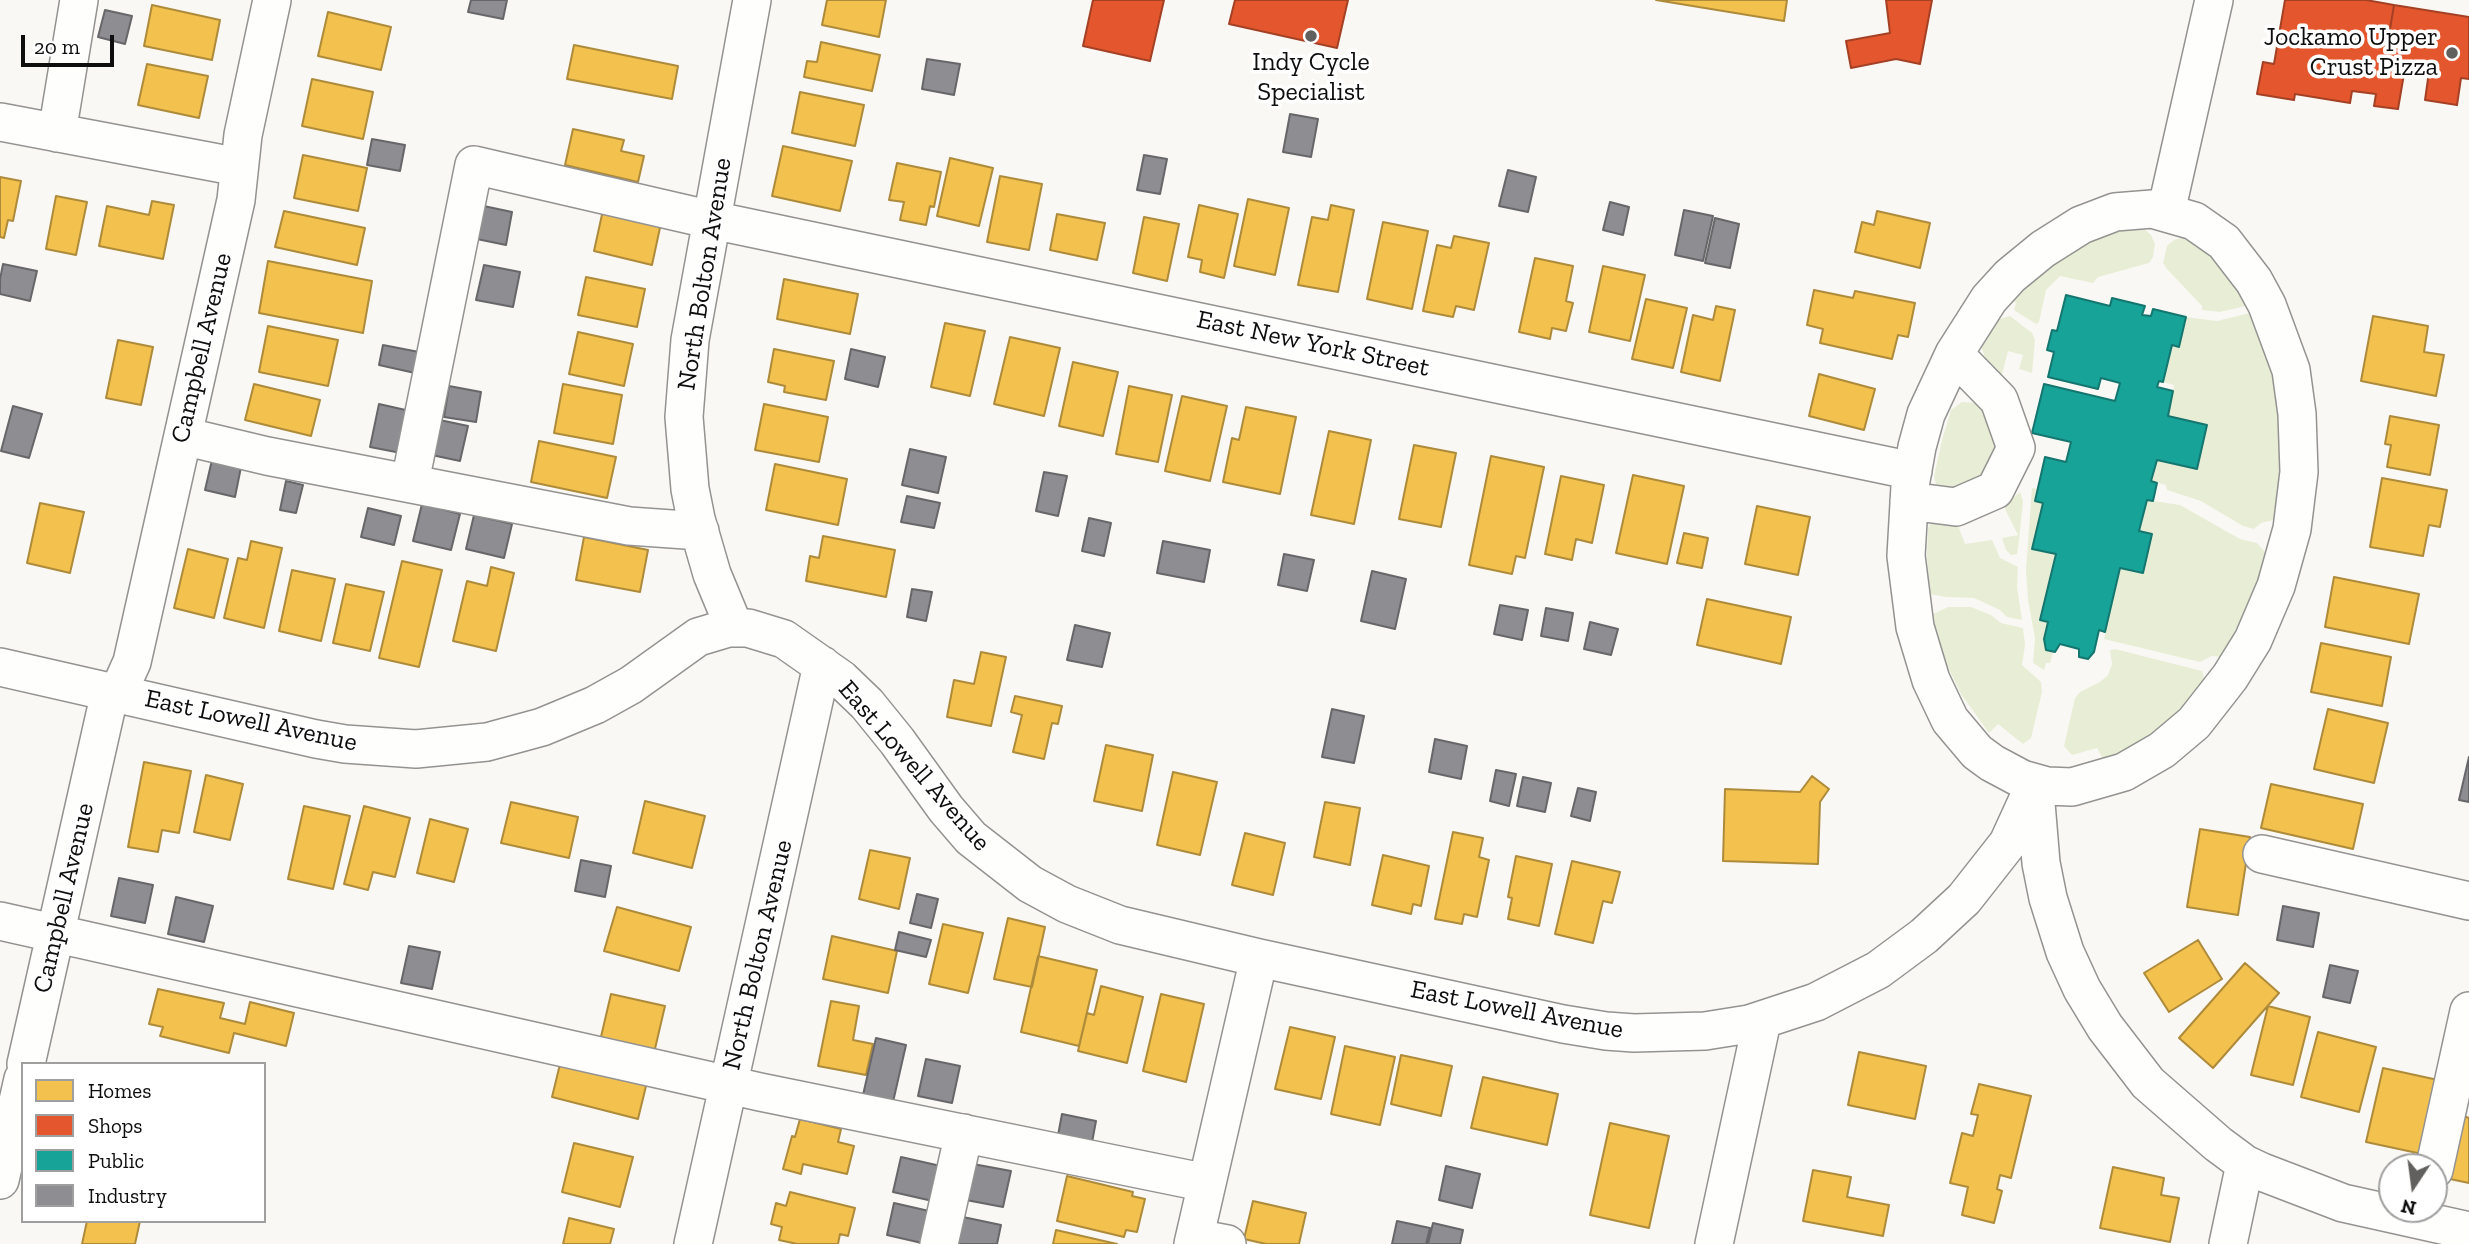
<!DOCTYPE html>
<style>
body{margin:0}
#map{position:relative;width:2469px;height:1244px;overflow:hidden;background:#faf8f4;font-family:"Zilla Slab",serif}
canvas{display:block}
.legend{position:absolute;left:21px;top:1062px;width:245px;height:161px;box-sizing:border-box;background:#fff;border:2px solid #9f9f9f;margin:0;padding:9px 12px;list-style:none;font-size:21px;color:#0e0e0e}
.legend li{display:flex;align-items:center;gap:14px;height:35px}
.legend b{width:35px;border:2px solid #9f9f9f}
.north{position:absolute;left:2378px;top:1153px;width:70px;height:70px;box-sizing:border-box;background:#fff;border:2px solid #9f9f9f;border-radius:50%;rotate:193deg;font-size:19px;font-weight:700;line-height:28px;text-align:center;color:#0e0e0e}
.north::after{content:'';display:block;margin:auto;width:24px;height:32px;background:#61605e;clip-path:polygon(50% 0,100% 100%,50% 72%,0 100%)}
.scale{position:absolute;left:21px;top:35px;width:93px;height:32px;box-sizing:border-box;border:4px solid #0e0e0e;border-top:0;padding-left:9px;font-size:21px;line-height:24px;white-space:nowrap;color:#0e0e0e;-webkit-text-stroke:5px #fff;paint-order:stroke}
</style>
<div id="map">
<canvas width="2469" height="1244"></canvas>
<ul class="legend">
<li><b style="height:19px;background:#f2c14e"></b>Homes</li>
<li><b style="height:19px;background:#e4572e"></b>Shops</li>
<li><b style="height:19px;background:#17a398"></b>Public</li>
<li><b style="height:19px;background:#8d8d92"></b>Industry</li>
</ul>
<div class="north">N</div>
<div class="scale">20 m</div>
</div>
<script>
const ctx = document.querySelector('canvas').getContext('2d');
ctx.lineJoin = 'round';
function fillPath(path, color) { ctx.fillStyle = color; ctx.fill(path, 'evenodd'); }
const poly = rows => new Path2D(rows.map(r => 'M' + r).join(''));
function stroke(path, color, width, dash) { ctx.strokeStyle = color; ctx.lineWidth = width; ctx.lineCap = dash ? 'butt' : 'round'; ctx.setLineDash(dash || []); ctx.stroke(path); }
function drawText(font, color, halo, rows, align = 'center') {
  ctx.font = font + ' "Zilla Slab",serif'; ctx.lineWidth = 7; ctx.setLineDash([]); ctx.textBaseline = 'middle'; ctx.strokeStyle = halo; ctx.fillStyle = color; for (const [text, x, y, turn = 0] of rows) {
    ctx.save(); ctx.translate(x, y); ctx.rotate((+turn || 0) * Math.PI / 180); ctx.textAlign = isNaN(turn) ? turn : align; if (halo) ctx.strokeText(text, 0, 0); ctx.fillText(text, 0, 0); ctx.restore();
  }
}
fillPath(poly([
 [2139,224,2151,235,2155,244,2153,257,2149,263,2098,277,2093,283,2060,276,2046,290,2039,322,2036,324,2014,310,2016,303,2013,300,2032,280,2060,257,2084,243,2111,231],
 [2191,235,2219,261,2250,305,2220,312,2202,310,2202,306,2167,269,2163,263,2167,246,2174,240],
 [2254,312,2278,379,2281,428,2277,519,2261,523,2254,529,2243,526,2201,501,2167,490,2166,485,2151,481,2157,460,2197,469,2207,425,2168,416,2174,385,2163,382,2172,345,2179,347,2186,317,2217,321],
 [2010,316,2032,333,2035,340,2032,373,2019,369,2023,355,2008,351,2000,382,1988,366,1981,346,1999,319],
 [1962,402,1976,403,1988,413,1996,430,1996,454,1979,484,1938,491,1934,477,1942,440,1951,410],
 [2032,488,2037,489,2035,501,2043,503,2032,548,2056,554,2040,620,2048,622,2044,639,2046,650,2053,652,2050,663,2046,663,2044,670,2033,663,2035,638,2028,600,2026,570],
 [2020,492,2023,501,2019,540,2017,554,2011,555,2006,550,2002,538,2018,535,2005,509,2007,503],
 [2147,500,2180,505,2240,539,2257,543,2267,554,2255,596,2221,657,2212,656,2200,662,2104,639,2120,568,2151,534,2139,531],
 [1932,521,1957,523,1965,544,1992,540,2000,558,2018,567,2017,587,2022,620,2007,617,2000,610,1974,598,1946,597,1930,594,1927,558,1928,528],
 [1948,607,1971,607,1991,615,2001,623,2023,628,2025,645,2022,665,2041,682,2042,692,2031,738,2023,744,1998,724,1989,733,1961,694,1946,663,1933,622,1933,614],
 [2115,649,2202,671,2205,681,2183,709,2160,730,2129,749,2104,761,2097,748,2072,755,2064,746,2075,698,2080,692,2100,682,2108,675,2112,664,2110,650]
]), '#e8eed5');
const homes = poly([
 [827,0,886,0,879,37,822,25,827,0],
 [1656,0,1787,0,1784,21,1656,0],
 [152,5,220,20,212,60,144,46,152,5],
 [328,12,391,27,381,70,318,56,328,12],
 [821,42,880,55,872,91,804,77,807,61,817,62,821,42],
 [574,45,678,66,672,99,567,79,574,45],
 [147,64,208,76,199,118,138,105,147,64],
 [312,79,373,92,363,139,302,126,312,79],
 [800,92,864,105,855,146,792,133,800,92],
 [573,129,624,140,621,151,644,156,638,182,565,165,573,129],
 [783,146,852,161,840,211,772,196,783,146],
 [303,155,367,168,358,211,294,198,303,155],
 [950,158,993,168,979,226,937,216,950,158],
 [897,163,941,172,934,207,930,206,926,225,900,220,904,202,889,200,897,163],
 [1000,176,1042,184,1029,250,987,242,1000,176],
 [0,177,21,181,13,221,8,220,4,238,0,237,0,177],
 [56,196,87,202,76,255,46,249,56,196],
 [1248,199,1289,208,1275,275,1234,266,1248,199],
 [152,201,174,205,163,259,99,246,107,206,149,215,152,201],
 [1199,205,1238,214,1224,278,1200,272,1202,260,1188,257,1199,205],
 [1331,205,1354,210,1338,292,1298,285,1312,217,1328,220,1331,205],
 [603,210,661,223,652,265,594,251,603,210],
 [284,211,365,228,357,265,275,247,284,211],
 [1877,211,1930,223,1920,268,1855,252,1862,222,1874,225,1877,211],
 [1057,214,1105,223,1097,260,1050,250,1057,214],
 [1144,217,1179,224,1167,281,1133,273,1144,217],
 [1383,222,1428,231,1412,309,1367,299,1383,222],
 [1454,236,1489,243,1474,310,1456,306,1453,317,1423,311,1437,245,1451,248,1454,236],
 [1535,258,1573,266,1566,301,1573,303,1566,331,1552,328,1550,339,1519,332,1535,258],
 [268,261,372,281,363,333,259,313,268,261],
 [1603,266,1645,275,1630,341,1589,332,1603,266],
 [586,277,645,289,637,327,578,315,586,277],
 [784,279,858,294,850,334,777,319,784,279],
 [1814,290,1853,298,1855,291,1915,303,1908,337,1898,335,1892,359,1820,343,1823,329,1807,325,1814,290],
 [1646,299,1687,308,1673,368,1632,359,1646,299],
 [1716,306,1735,310,1720,381,1681,372,1693,315,1713,320,1716,306],
 [2373,316,2428,326,2424,352,2444,355,2436,396,2361,381,2373,316],
 [945,323,985,331,970,396,931,387,945,323],
 [268,326,338,340,328,386,259,372,268,326],
 [578,332,633,344,624,386,569,374,578,332],
 [1010,337,1060,348,1044,416,994,404,1010,337],
 [118,340,153,347,141,405,106,398,118,340],
 [774,349,834,361,826,400,784,392,785,386,768,382,774,349],
 [1073,362,1118,372,1103,436,1059,426,1073,362],
 [1819,374,1875,389,1864,430,1809,416,1819,374],
 [254,384,320,400,311,436,245,420,254,384],
 [563,384,622,395,613,444,554,433,563,384],
 [1129,386,1172,395,1158,462,1116,454,1129,386],
 [1182,396,1227,406,1210,481,1165,471,1182,396],
 [764,404,828,417,819,462,755,450,764,404],
 [1246,407,1296,417,1280,494,1223,482,1232,438,1239,440,1246,407],
 [2390,416,2439,425,2430,475,2387,467,2391,445,2385,444,2390,416],
 [1329,431,1371,440,1354,524,1311,515,1329,431],
 [539,441,616,457,607,498,531,482,539,441],
 [1414,445,1456,453,1441,527,1399,519,1414,445],
 [1491,456,1544,467,1525,558,1516,556,1512,574,1469,565,1491,456],
 [775,464,847,479,838,525,766,510,775,464],
 [1633,475,1684,486,1667,564,1616,553,1633,475],
 [1561,476,1604,485,1592,543,1576,539,1572,560,1545,554,1561,476],
 [2382,478,2447,490,2440,527,2429,525,2423,556,2370,547,2382,478],
 [40,503,84,512,70,573,27,563,40,503],
 [1757,506,1810,517,1798,575,1745,564,1757,506],
 [1684,533,1708,538,1702,568,1677,563,1684,533],
 [823,536,895,550,886,597,806,581,810,556,819,558,823,536],
 [584,537,648,550,640,592,576,580,584,537],
 [251,541,282,548,264,628,224,618,238,558,247,560,251,541],
 [188,549,228,559,214,618,174,608,188,549],
 [402,561,442,570,419,667,379,658,402,561],
 [491,567,514,573,496,651,453,641,467,581,487,586,491,567],
 [292,570,335,579,321,641,279,631,292,570],
 [2334,577,2419,594,2409,644,2325,627,2334,577],
 [346,584,384,592,370,651,333,643,346,584],
 [1707,599,1791,617,1781,664,1697,645,1707,599],
 [2321,643,2391,657,2382,706,2311,692,2321,643],
 [981,652,1006,657,991,726,947,717,954,680,974,684,981,652],
 [1015,696,1062,706,1058,724,1052,723,1044,759,1013,752,1022,715,1011,712,1015,696],
 [2328,709,2388,723,2374,783,2314,769,2328,709],
 [1106,745,1153,755,1142,811,1094,801,1106,745],
 [144,762,191,771,179,833,162,830,158,852,128,847,144,762],
 [1173,772,1217,782,1200,855,1157,845,1173,772],
 [206,775,243,784,230,840,194,832,206,775],
 [1812,776,1829,789,1820,802,1818,864,1723,861,1725,789,1800,792,1812,776],
 [2271,784,2363,804,2353,849,2261,828,2271,784],
 [645,801,705,816,692,868,633,853,645,801],
 [511,802,578,817,569,858,501,843,511,802],
 [1325,802,1360,808,1350,865,1314,857,1325,802],
 [304,806,350,816,333,889,288,879,304,806],
 [364,806,410,818,395,877,373,872,368,890,344,884,364,806],
 [430,819,468,829,454,882,417,873,430,819],
 [2200,829,2250,837,2238,915,2187,907,2200,829],
 [1453,832,1483,838,1479,857,1489,860,1477,917,1464,914,1462,924,1435,919,1453,832],
 [1245,833,1285,843,1273,895,1232,885,1245,833],
 [870,850,910,858,899,909,859,899,870,850],
 [1383,855,1429,866,1421,906,1413,904,1411,914,1372,905,1383,855],
 [1516,856,1552,864,1539,926,1508,919,1512,898,1508,897,1516,856],
 [1572,861,1620,872,1612,903,1603,901,1593,943,1555,934,1572,861],
 [617,907,691,927,679,971,604,951,617,907],
 [1008,918,1045,927,1032,987,994,979,1008,918],
 [943,924,983,933,968,993,929,984,943,924],
 [832,936,897,951,888,993,823,979,832,936],
 [2198,940,2222,979,2169,1012,2144,973,2198,940],
 [1038,956,1097,970,1079,1046,1021,1032,1038,956],
 [2245,963,2279,993,2213,1068,2179,1038,2245,963],
 [1101,986,1143,997,1127,1063,1078,1051,1087,1013,1094,1015,1101,986],
 [158,989,224,1003,220,1018,245,1024,250,1002,294,1013,286,1046,234,1033,229,1053,160,1036,163,1027,149,1024,158,989],
 [611,994,665,1006,654,1053,600,1041,611,994],
 [1161,994,1204,1004,1186,1082,1143,1071,1161,994],
 [831,1001,859,1006,853,1040,873,1044,866,1075,818,1066,831,1001],
 [2268,1006,2310,1017,2293,1085,2251,1075,2268,1006],
 [1290,1027,1335,1037,1321,1099,1275,1089,1290,1027],
 [2318,1032,2376,1047,2359,1112,2301,1097,2318,1032],
 [1345,1046,1395,1057,1380,1125,1331,1114,1345,1046],
 [1859,1052,1926,1066,1915,1119,1848,1105,1859,1052],
 [1401,1055,1452,1066,1441,1116,1391,1104,1401,1055],
 [561,1060,647,1082,638,1119,552,1097,561,1060],
 [2383,1068,2438,1080,2422,1154,2366,1142,2383,1068],
 [1483,1077,1558,1094,1547,1145,1471,1128,1483,1077],
 [1979,1084,2031,1096,2011,1178,2000,1175,1997,1189,2002,1191,1994,1223,1962,1215,1968,1187,1950,1183,1962,1133,1973,1136,1978,1115,1971,1114,1979,1084],
 [2464,1116,2469,1118,2469,1183,2450,1179,2464,1116],
 [800,1119,841,1129,838,1142,854,1146,847,1174,803,1164,801,1174,783,1169,792,1136,795,1137,800,1119],
 [1610,1123,1669,1136,1649,1228,1590,1215,1610,1123],
 [574,1143,633,1157,620,1207,562,1192,574,1143],
 [2113,1167,2164,1178,2161,1195,2179,1198,2170,1242,2100,1228,2113,1167],
 [1813,1170,1851,1177,1847,1197,1889,1205,1883,1236,1803,1221,1813,1170],
 [1067,1176,1133,1192,1132,1196,1145,1199,1137,1232,1126,1230,1124,1237,1057,1221,1067,1176],
 [790,1192,855,1208,848,1236,840,1234,838,1244,797,1244,779,1240,782,1227,771,1224,776,1203,786,1206,790,1192],
 [1253,1201,1306,1213,1299,1244,1266,1244,1244,1239,1253,1201],
 [569,1218,614,1229,610,1244,563,1244,569,1218],
 [87,1221,140,1221,135,1244,82,1244,87,1221],
 [1056,1230,1117,1244,1053,1244,1056,1230]
]);
fillPath(homes, '#f2c14e');
stroke(homes, '#ae8b3b', 2);
const shops = poly([
 [1093,0,1164,0,1150,61,1083,46,1093,0],
 [1235,0,1348,0,1337,48,1229,24,1235,0],
 [1886,0,1932,0,1920,64,1896,59,1851,68,1846,41,1890,33,1886,0],
 [2285,0,2366,0,2394,5,2384,65,2405,68,2398,109,2374,106,2376,94,2352,91,2350,103,2295,94,2294,100,2257,94,2263,62,2274,64,2285,0],
 [2394,5,2469,17,2469,79,2461,78,2457,105,2425,100,2429,72,2384,65,2394,5]
]);
fillPath(shops, '#e4572e');
stroke(shops, '#a44124', 2);
const public = poly([
 [2066,295,2110,306,2112,298,2145,306,2142,315,2151,316,2153,309,2186,317,2179,347,2172,345,2163,382,2159,381,2157,387,2173,391,2168,416,2207,425,2197,469,2157,460,2151,481,2157,483,2153,501,2147,500,2139,531,2152,534,2143,573,2120,568,2105,632,2099,630,2094,652,2088,659,2079,657,2079,649,2060,644,2055,652,2046,650,2044,639,2048,622,2040,620,2056,554,2032,549,2043,503,2035,501,2045,457,2066,462,2071,442,2032,433,2044,384,2115,401,2120,383,2101,378,2098,389,2048,377,2054,352,2047,350,2052,330,2057,331,2066,295]
]);
fillPath(public, '#17a398');
stroke(public, '#14766f', 2);
const industry = poly([
 [471,0,507,0,503,19,468,12,471,0],
 [105,10,132,16,125,44,98,37,105,10],
 [927,59,960,64,954,95,922,89,927,59],
 [1290,114,1318,119,1311,157,1283,152,1290,114],
 [372,139,405,145,400,171,367,165,372,139],
 [1144,155,1167,159,1160,194,1137,190,1144,155],
 [1508,170,1536,177,1528,212,1499,206,1508,170],
 [1610,202,1629,207,1623,235,1603,230,1610,202],
 [479,205,512,212,506,245,472,238,479,205],
 [1684,210,1713,216,1703,261,1675,255,1684,210],
 [1715,218,1739,224,1730,268,1705,263,1715,218],
 [3,264,37,271,30,301,0,294,0,279,3,264],
 [484,265,520,272,513,307,476,300,484,265],
 [383,345,419,352,415,373,379,365,383,345],
 [851,349,885,357,878,387,845,379,851,349],
 [449,386,481,392,476,422,444,417,449,386],
 [379,404,410,411,401,453,370,447,379,404],
 [13,406,42,414,29,458,1,451,13,406],
 [435,419,468,426,460,461,427,454,435,419],
 [910,449,946,457,938,493,902,485,910,449],
 [212,460,241,467,235,497,205,490,212,460],
 [1044,472,1067,476,1058,516,1036,511,1044,472],
 [286,481,303,485,296,513,280,510,286,481],
 [907,496,940,503,934,528,901,522,907,496],
 [422,504,460,514,451,550,413,541,422,504],
 [368,508,401,516,394,545,361,537,368,508],
 [474,515,512,524,504,558,466,549,474,515],
 [1089,518,1111,523,1104,556,1082,551,1089,518],
 [1163,541,1210,550,1204,582,1157,573,1163,541],
 [1284,554,1314,560,1307,591,1278,585,1284,554],
 [1372,571,1406,579,1395,629,1361,621,1372,571],
 [912,589,932,592,926,621,907,617,912,589],
 [1500,605,1528,610,1522,640,1494,634,1500,605],
 [1546,608,1573,613,1568,641,1541,636,1546,608],
 [1590,622,1618,629,1611,655,1584,649,1590,622],
 [1075,625,1110,633,1102,667,1067,660,1075,625],
 [1332,709,1364,716,1354,763,1322,757,1332,709],
 [1435,739,1467,746,1461,779,1429,772,1435,739],
 [2469,757,2469,802,2459,800,2469,757],
 [1496,770,1516,774,1509,806,1490,801,1496,770],
 [1523,777,1551,783,1545,812,1517,806,1523,777],
 [1578,788,1596,792,1590,821,1571,816,1578,788],
 [581,860,611,866,605,897,575,891,581,860],
 [119,878,153,885,145,923,111,916,119,878],
 [917,894,938,899,931,928,910,923,917,894],
 [176,897,213,906,204,942,168,934,176,897],
 [2283,906,2319,913,2313,947,2277,940,2283,906],
 [899,932,931,940,926,957,895,950,899,932],
 [409,946,440,952,432,989,401,983,409,946],
 [2330,965,2358,971,2350,1003,2323,997,2330,965],
 [876,1038,906,1045,893,1102,863,1095,876,1038],
 [926,1059,960,1066,952,1103,918,1096,926,1059],
 [1062,1114,1096,1121,1090,1153,1056,1146,1062,1114],
 [901,1157,945,1167,937,1202,893,1192,901,1157],
 [973,1164,1011,1171,1003,1207,966,1200,973,1164],
 [1446,1166,1480,1174,1472,1208,1439,1200,1446,1166],
 [894,1203,929,1211,922,1243,887,1235,894,1203],
 [963,1217,1001,1225,997,1244,958,1244,963,1217],
 [1397,1221,1430,1228,1426,1244,1392,1244,1397,1221],
 [1433,1223,1463,1230,1460,1244,1428,1244,1433,1223]
]);
fillPath(industry, '#8d8d92');
stroke(industry, '#67676a', 2);
const minor = poly([
 [0,122,239,167],
 [57,133,79,0],
 [2152,209,2194,221,2224,242,2254,281,2267,305,2291,370,2297,414,2299,472,2292,529,2276,586,2253,640,2230,677,2194,723,2162,750,2124,772,2072,787,2047,786,2022,779,1992,763,1977,752,1950,720,1931,680,1915,627,1906,556,1910,486,1917,447,1926,414,1954,354,1989,299,2010,276,2043,249,2081,225,2115,212,2152,209],
 [2166,212,2214,0],
 [183,436,267,456,629,526,700,531],
 [410,482,474,165,712,220,1913,471],
 [1909,501,1956,507,1995,490,2016,448,1999,400,1954,354],
 [734,627,712,574,696,519,690,489,684,417,690,340,752,0],
 [0,667,316,739,345,744,416,749,487,742,542,727,595,705,631,685,698,637,728,628,748,628,784,639,841,679,867,704,897,741,946,809,971,838,1030,884,1067,904,1120,925,1259,958,1563,1024,1606,1031,1634,1033,1705,1031,1749,1024,1816,1002,1878,970,1924,936,1964,899,2008,843,2035,784],
 [118,693,132,662,236,200,243,135,272,0],
 [2035,791,2041,863,2048,898,2065,952,2082,989,2105,1027,2148,1083,2218,1144,2245,1164,2262,1172,2343,1203,2469,1231],
 [2262,854,2469,901],
 [0,921,760,1092,1207,1183],
 [26,1064,110,692],
 [2434,1170,2469,1011],
 [0,1180,23,1079],
 [1195,1238,1227,1244],
 [693,1244,822,665],
 [939,1244,964,1133],
 [1193,1244,1259,958],
 [1714,1244,1762,1021],
 [2228,1244,2245,1164]
]);
stroke(minor, '#949392', 40);
stroke(minor, '#fefefd', 37);
for (const [x, y, r, color] of [
 [1311,36,7,"#61605e"],
 [2452,53,7,"#61605e"]
]) { const dot = new Path2D(); dot.arc(x, y, r, 0, 2 * Math.PI); ctx.fillStyle = color; ctx.fill(dot); stroke(dot, '#fff', 2.5); }
drawText('26px', '#0e0e0e', '#fff', [
 ["Jockamo Upper",2438,38],
 ["Crust Pizza",2438,68],
 ["Indy Cycle",1311,63,"center"],
 ["Specialist",1311,93,"center"]
], 'right');
drawText('26px', '#0e0e0e', '#fff', [
 ["North Bolton Avenue",705,274,-81],
 ["East New York Street",1313,344,12],
 ["Campbell Avenue",202,348,-77],
 ["East Lowell Avenue",251,721,12],
 ["East Lowell Avenue",914,766,49],
 ["Campbell Avenue",64,898,-77],
 ["North Bolton Avenue",758,955,-77],
 ["East Lowell Avenue",1517,1010,11]
]);
</script>
